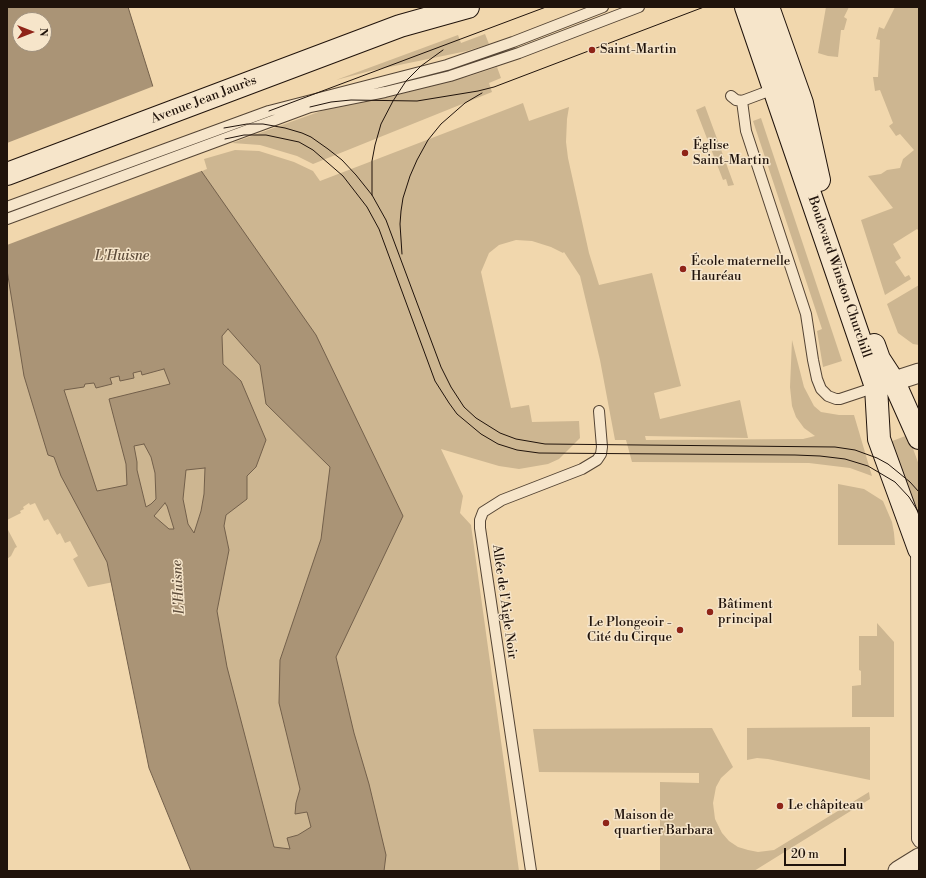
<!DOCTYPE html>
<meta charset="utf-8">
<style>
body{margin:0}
#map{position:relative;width:926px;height:878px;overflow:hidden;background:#f1d7ad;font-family:"Libre Bodoni",serif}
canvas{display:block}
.frame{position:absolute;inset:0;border:8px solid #20130b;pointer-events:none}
.north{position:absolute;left:12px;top:12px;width:40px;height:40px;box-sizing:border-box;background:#f6e5ca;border:1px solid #a0917e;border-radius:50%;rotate:90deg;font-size:11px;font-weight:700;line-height:16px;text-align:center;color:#20130b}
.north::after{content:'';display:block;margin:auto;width:14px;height:18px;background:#8f2418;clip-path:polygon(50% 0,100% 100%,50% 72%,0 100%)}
.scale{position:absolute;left:784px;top:848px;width:62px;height:18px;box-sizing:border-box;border:2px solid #20130b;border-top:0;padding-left:5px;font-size:12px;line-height:14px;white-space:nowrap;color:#20130b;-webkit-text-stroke:3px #f6e5ca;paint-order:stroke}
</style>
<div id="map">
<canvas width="926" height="878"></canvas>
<div class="frame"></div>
<div class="north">N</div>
<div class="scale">20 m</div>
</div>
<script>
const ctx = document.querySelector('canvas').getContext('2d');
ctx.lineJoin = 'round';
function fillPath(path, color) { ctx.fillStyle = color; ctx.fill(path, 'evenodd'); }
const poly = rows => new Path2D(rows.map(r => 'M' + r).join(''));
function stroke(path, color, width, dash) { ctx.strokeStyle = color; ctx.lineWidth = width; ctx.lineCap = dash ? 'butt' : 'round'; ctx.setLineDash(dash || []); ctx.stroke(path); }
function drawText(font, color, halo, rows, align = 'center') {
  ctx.font = font + ' "Libre Bodoni",serif'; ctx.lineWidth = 3; ctx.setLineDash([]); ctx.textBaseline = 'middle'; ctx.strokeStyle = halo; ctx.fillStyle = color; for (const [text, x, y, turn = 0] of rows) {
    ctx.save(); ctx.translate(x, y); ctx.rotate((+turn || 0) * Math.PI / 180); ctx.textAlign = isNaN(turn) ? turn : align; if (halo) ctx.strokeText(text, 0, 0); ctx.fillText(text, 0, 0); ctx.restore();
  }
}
fillPath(poly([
 [826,7,849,7,844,17,847,19,844,30,841,30,838,57,828,56,818,53],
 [895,7,919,7,919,231,917,229,893,244,901,258,895,262,905,277,909,275,911,279,885,295,861,220,893,208,868,176,881,174,887,170,900,168,903,159,914,150,900,134,896,136,889,126,893,123,880,90,875,91,873,77,878,77,880,40,876,39,879,27,884,29],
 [485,34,489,44,467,51,370,71,336,80,458,35,461,43],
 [497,67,501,78,489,83,492,92,313,164,297,156,260,145,232,143,335,106,436,84,470,76],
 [523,103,529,121,569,107,567,119,566,142,568,158,589,253,599,285,652,273,681,386,654,393,660,419,740,400,748,438,645,436,646,440,803,439,815,436,804,428,796,417,792,406,790,387,792,340,804,387,814,406,821,412,839,415,854,415,872,476,850,468,809,463,632,462,626,440,615,440,600,360,580,276,564,252,563,253,551,247,532,241,516,240,499,245,489,253,481,272,511,408,529,405,532,422,579,421,580,438,559,459,548,464,519,469,499,466,441,449,463,496,460,513,471,525,519,871,257,871,176,570,88,587,73,559,78,556,70,541,65,543,60,533,57,535,48,519,44,521,35,503,30,505,29,503,23,507,24,509,20,511,21,513,7,520,7,245,207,169,204,159,235,150,259,151,294,162,313,171,320,181],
 [705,106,734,185,728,186,726,179,723,180,696,110],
 [761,118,842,361,823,367,817,331,822,329,753,121],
 [919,285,919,345,913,344,898,333,887,304],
 [908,435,919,465,919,532,887,443],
 [838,484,864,489,883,501,892,522,894,533,895,545,838,545],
 [7,528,17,547,15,548,11,556,7,559],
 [877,623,894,642,894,717,852,717,852,686,861,685,861,671,859,670,859,636,877,636],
 [870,727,870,780,768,759,757,758,747,760,747,728],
 [712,728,733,767,721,778,716,787,713,803,715,819,722,833,729,841,738,847,748,850,758,852,774,850,869,792,870,799,754,871,660,871,660,782,699,783,699,773,539,772,533,729]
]), '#cdb691');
const water = poly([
 [7,7,128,7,174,154,195,162,316,335,403,516,336,657,354,733,369,784,386,855,384,871,191,871,149,768,107,562,61,476,54,457,48,455,24,376,7,270,7,7],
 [20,20,44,20,44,44,20,44,20,20],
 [228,329,260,365,266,404,330,467,321,539,280,660,279,703,300,789,296,803,295,814,307,812,311,827,298,835,287,838,290,849,274,847,227,667,217,611,229,550,224,526,226,515,247,499,247,476,256,467,266,440,241,381,223,364,222,336,228,329],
 [164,369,170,384,109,399,126,464,127,485,97,491,64,390,84,387,85,384,94,383,96,388,112,384,110,378,119,376,120,381,134,378,133,373,141,371,142,375,164,369],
 [144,444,151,457,155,473,156,499,151,504,146,507,137,470,137,462,134,446,144,444],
 [205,468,204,494,201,511,194,533,188,524,183,499,186,470,205,468],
 [165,503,167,506,174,529,169,529,154,516,165,503]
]);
fillPath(water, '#aa9476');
stroke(water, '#73604b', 1);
fillPath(poly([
 [154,86,175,152,196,161,204,170,7,245,7,143]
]), '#f1d7ad');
const lane = poly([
 [774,89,742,101,746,131,806,314,813,360,817,379,821,389,828,396,836,399,840,399,876,387],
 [731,96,736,100,742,101],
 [7,207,269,111,447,65,513,42,603,7],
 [7,219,310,107,385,92,450,76,519,53,639,7],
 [916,546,917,839,919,842],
 [531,871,480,528,480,520,483,512,502,500,582,469,597,460,601,454,602,447,599,411]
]);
const street = poly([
 [879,386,919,373],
 [898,871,919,858]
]);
const secondary = poly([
 [746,7,876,387,879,439,919,549],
 [768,7,802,103,819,180],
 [7,174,400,26,468,7],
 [874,345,879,359,894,382,919,438]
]);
stroke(lane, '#544434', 12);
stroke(street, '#544434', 21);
stroke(secondary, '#20130b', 24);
stroke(lane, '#f6e5ca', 10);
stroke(street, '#f6e5ca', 19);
stroke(secondary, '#f6e5ca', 22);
stroke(poly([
 [310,107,331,102,351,100,417,101,478,91,494,87,704,7],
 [269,111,546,7],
 [224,128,247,124,263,124,285,128,302,133,311,137,328,149,342,160,356,175,372,195,386,220,441,367,451,387,464,407,476,418,500,433,516,439,545,444,835,447,855,450,877,458,888,464,910,482,919,492],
 [225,139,244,135,266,135,299,142,313,150,343,176,367,207,379,229,435,381,449,403,457,414,481,434,498,444,517,450,539,453,795,455,820,456,845,459,868,466,895,482,909,497,919,513],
 [372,195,372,161,375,145,381,124,393,101,406,81,421,66,443,50],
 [402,254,400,224,401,211,403,198,410,176,417,160,428,140,441,124,465,103,482,93]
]), '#20130b', 1);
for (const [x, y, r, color] of [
 [592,50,4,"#8f2418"],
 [685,153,4,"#8f2418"],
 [683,269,4,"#8f2418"],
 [710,612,4,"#8f2418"],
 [680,630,4,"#8f2418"],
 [780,806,4,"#8f2418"],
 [606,823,4,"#8f2418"]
]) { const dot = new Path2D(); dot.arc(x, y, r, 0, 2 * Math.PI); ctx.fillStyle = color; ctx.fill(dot); stroke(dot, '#f6e5ca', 1.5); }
drawText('13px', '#20130b', '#f6e5ca', [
 ["Saint-Martin",600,50],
 ["Église",693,146],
 ["Saint-Martin",693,161],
 ["École maternelle",691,262],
 ["Hauréau",691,277],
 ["Bâtiment",718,605],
 ["principal",718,620],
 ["Le Plongeoir -",672,623,"right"],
 ["Cité du Cirque",672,638,"right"],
 ["Le châpiteau",788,806],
 ["Maison de",614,816],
 ["quartier Barbara",614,831]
], 'left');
drawText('13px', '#20130b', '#f6e5ca', [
 ["Avenue Jean Jaurès",204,100,-21],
 ["Boulevard Winston Churchill",839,277,71],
 ["Allée de l'Aigle Noir",504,602,82]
]);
drawText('italic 14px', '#5e4d3b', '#f6e5ca', [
 ["L'Huisne",122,257],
 ["L'Huisne",179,587,-93]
]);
</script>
